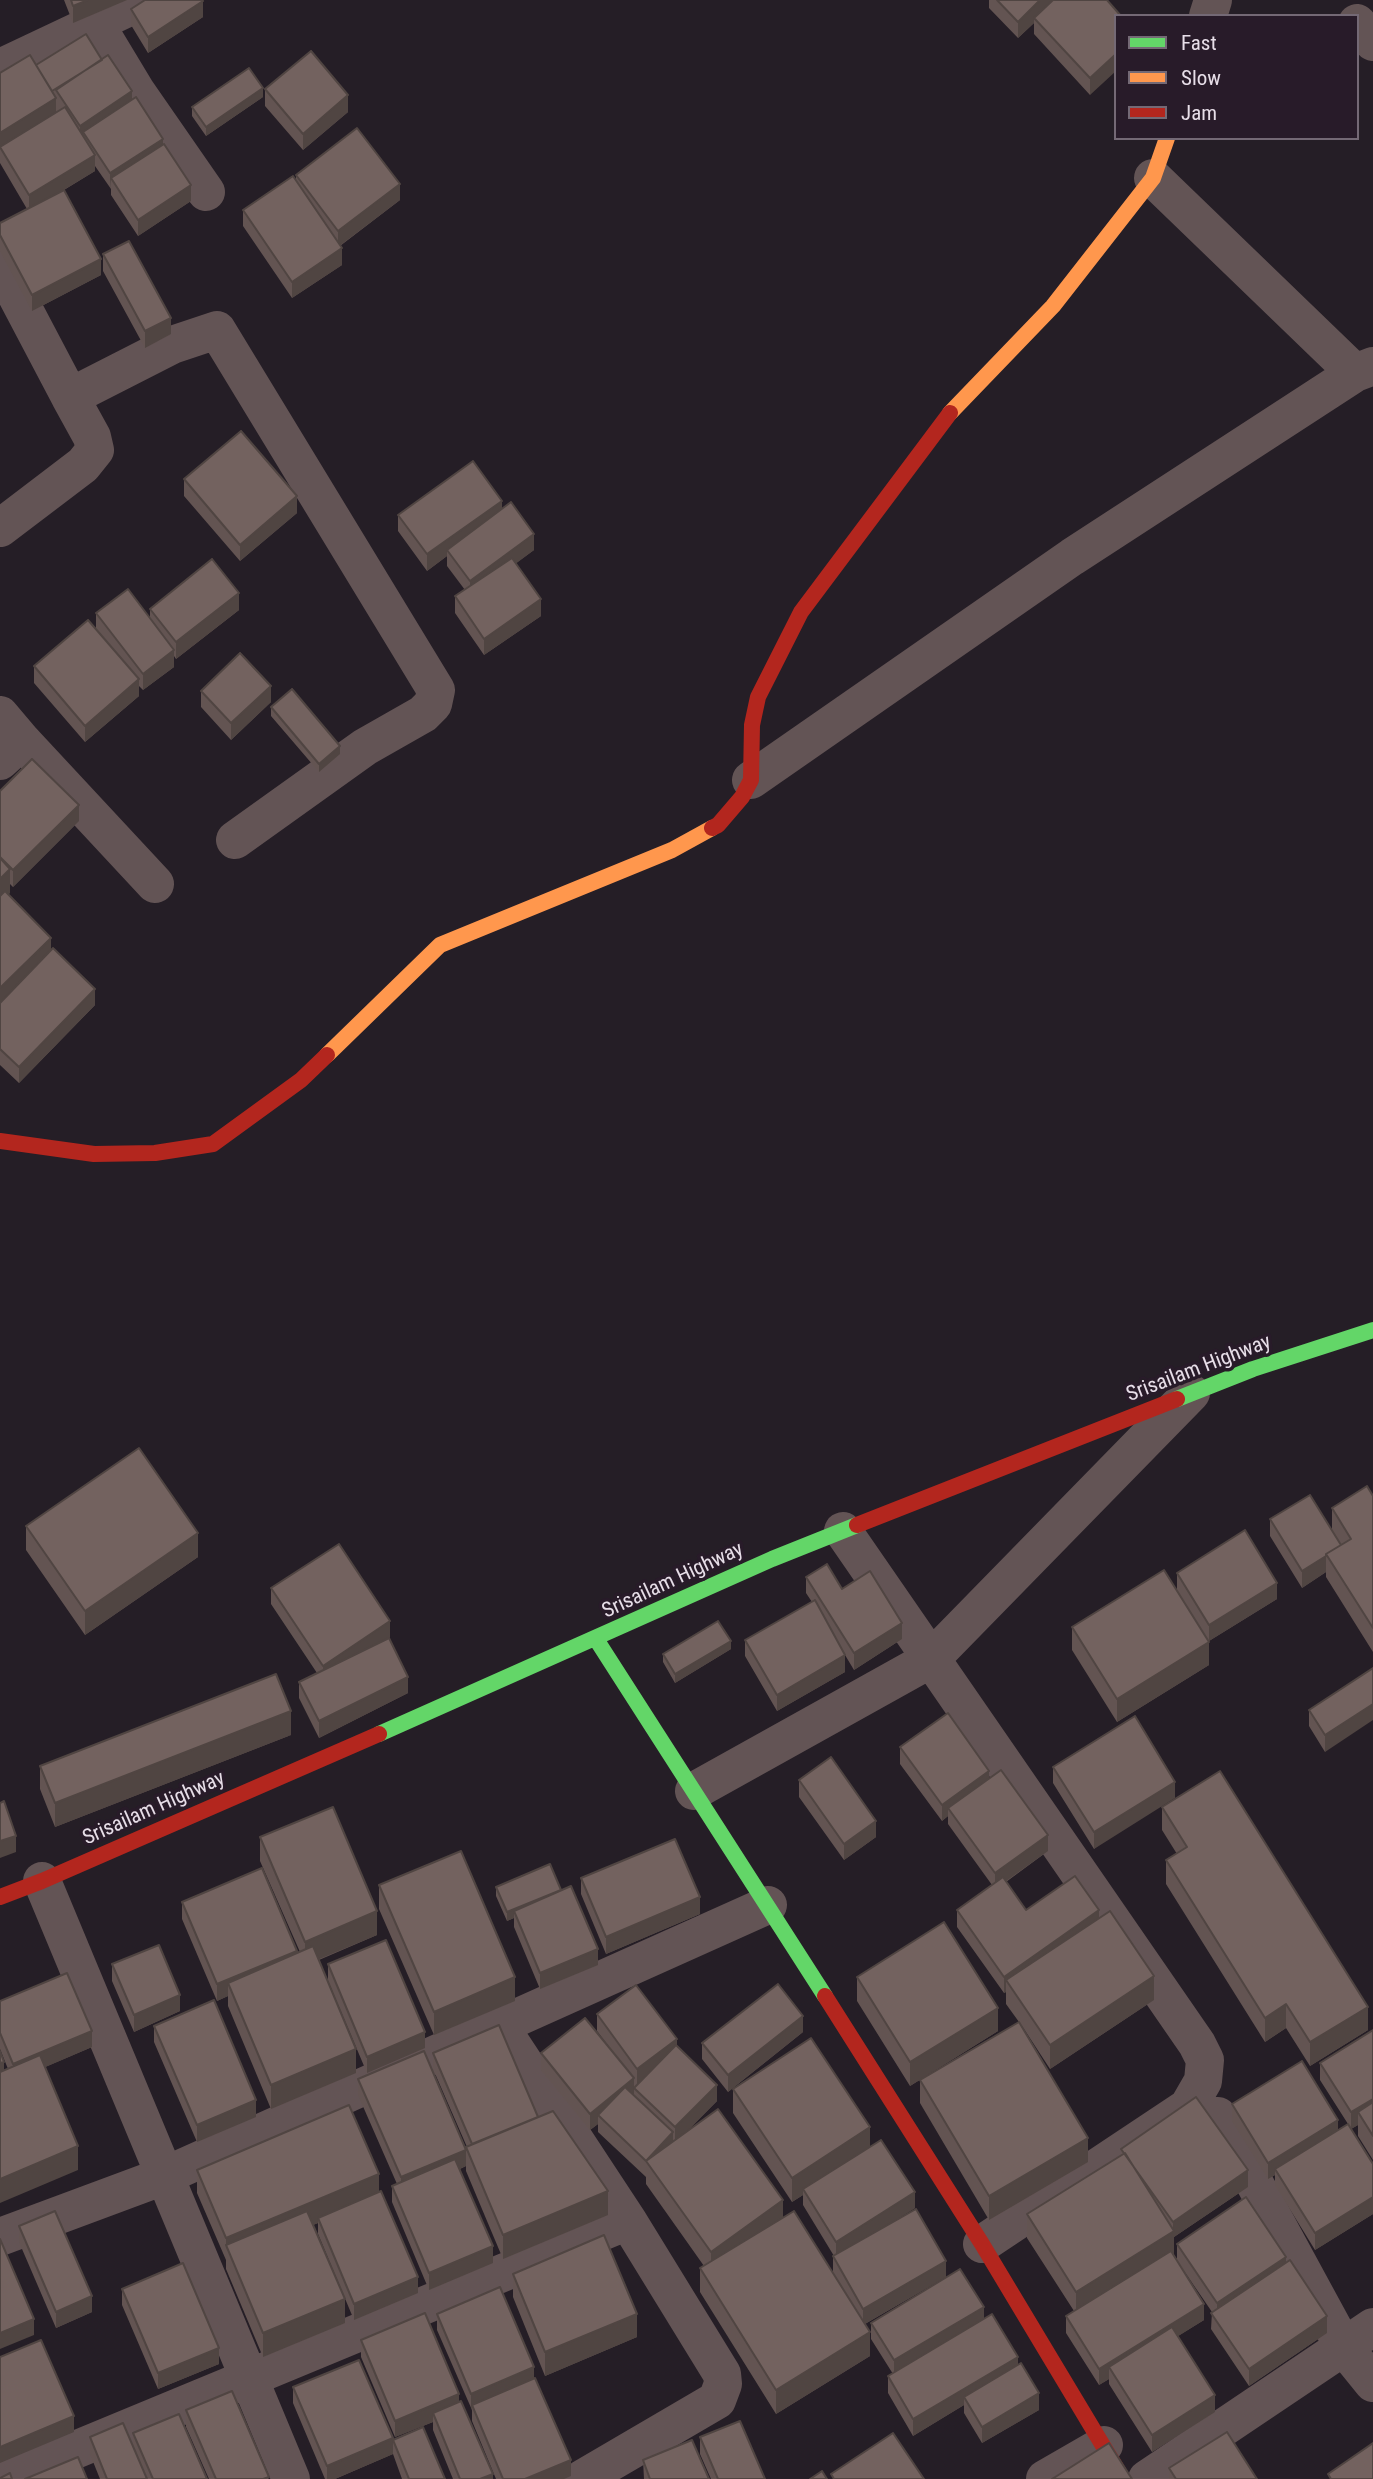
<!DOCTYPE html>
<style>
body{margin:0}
#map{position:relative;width:1373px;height:2479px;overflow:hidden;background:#251e26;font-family:"Roboto Condensed",sans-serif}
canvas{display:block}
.legend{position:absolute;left:1114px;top:14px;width:245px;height:126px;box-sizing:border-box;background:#281b29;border:2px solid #746975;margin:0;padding:9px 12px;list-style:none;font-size:21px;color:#e7dee8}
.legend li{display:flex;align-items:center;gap:14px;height:35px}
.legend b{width:35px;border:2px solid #746975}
</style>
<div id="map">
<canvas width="1373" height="2479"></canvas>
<ul class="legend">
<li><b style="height:9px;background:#63d668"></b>Fast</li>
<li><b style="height:9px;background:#ff974d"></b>Slow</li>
<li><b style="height:9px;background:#b3261e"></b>Jam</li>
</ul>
</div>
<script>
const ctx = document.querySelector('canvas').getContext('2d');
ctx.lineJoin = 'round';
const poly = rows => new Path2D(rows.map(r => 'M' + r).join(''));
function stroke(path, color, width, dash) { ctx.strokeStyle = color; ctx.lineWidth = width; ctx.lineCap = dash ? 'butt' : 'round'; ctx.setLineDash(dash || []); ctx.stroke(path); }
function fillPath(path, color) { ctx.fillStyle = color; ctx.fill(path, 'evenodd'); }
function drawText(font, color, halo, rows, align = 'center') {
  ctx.font = font + ' "Roboto Condensed",sans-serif'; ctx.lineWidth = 7; ctx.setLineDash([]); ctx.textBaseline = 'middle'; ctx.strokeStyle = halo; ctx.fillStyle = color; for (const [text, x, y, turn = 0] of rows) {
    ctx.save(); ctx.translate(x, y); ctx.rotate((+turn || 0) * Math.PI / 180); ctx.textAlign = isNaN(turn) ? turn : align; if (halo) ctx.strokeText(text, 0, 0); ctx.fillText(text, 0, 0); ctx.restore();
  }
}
stroke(poly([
 [1208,16,1213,0],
 [95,23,136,91,206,192],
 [1357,23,1373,42],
 [0,68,144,0],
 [1153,178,1355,373,1373,366],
 [0,264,70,397,172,345,217,330,436,690,433,704,423,714,365,747,235,840],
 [0,528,83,465,95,450,92,437,70,397],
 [0,715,22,741,0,761],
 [22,741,155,884],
 [751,780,1072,557,1355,373],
 [843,1531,1197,2044,1205,2060,1203,2081,1188,2107,982,2244],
 [694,1791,931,1659,1191,1393],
 [42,1881,291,2479],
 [499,2025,628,2221,722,2374,723,2384,717,2400,582,2479],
 [1218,2116,1343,2346,1373,2383],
 [0,2237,164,2176,768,1905],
 [5,2479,628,2221],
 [1045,2479,1104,2445],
 [1147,2479,1373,2327]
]), '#635455', 38);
stroke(poly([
 [1177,1399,1253,1369,1373,1330],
 [596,1639,825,1996],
 [379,1734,772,1559,857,1525]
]), '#63d668', 16);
stroke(poly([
 [950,413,1053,306,1153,178,1167,138],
 [327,1055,440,945,672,850,712,828]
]), '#ff974d', 16);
stroke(poly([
 [712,828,718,825,742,797,751,780,752,725,758,697,801,612,950,413],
 [0,1141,94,1154,155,1153,213,1144,301,1080,327,1055],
 [857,1525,1177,1399],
 [0,1897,42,1881,379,1734],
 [825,1996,982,2244,1123,2479]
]), '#b3261e', 16);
fillPath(poly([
 [64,0,127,0,73,23],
 [989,0,1107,0,1090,95,1034,34,1034,23,1018,38,989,8],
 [131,9,203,17,148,53,131,25],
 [102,60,132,100,163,144,191,201,138,236,111,195,111,189,95,166,95,171,64,190,101,275,32,311,0,251,0,223,27,209,0,163,0,73,36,65],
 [265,89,348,112,303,150,265,106],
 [263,97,206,136,192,116,192,107],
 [296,175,400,200,340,246,342,265,292,298,243,226,243,210,296,181],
 [103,254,171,334,145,348,103,271],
 [184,479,297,513,240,561,184,496],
 [502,509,534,550,516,563,541,616,484,655,455,613,455,596,465,590,447,566,447,556,427,571,398,531,398,515],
 [150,609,239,610,176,659,174,656,174,667,143,690,139,686,139,696,85,742,34,683,34,666,96,630,96,613,150,618],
 [201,691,271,702,231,740,201,707],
 [271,707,340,754,319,772,271,716],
 [0,791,79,821,13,887,10,884,10,893,8,894,51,951,95,1005,19,1083,0,1065],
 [1373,1496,1373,1652,1326,1577,1326,1572,1302,1588,1270,1536,1270,1519,1332,1530,1332,1508],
 [26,1526,198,1557,85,1635,26,1550],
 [1177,1573,1277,1599,1209,1641,1209,1665,1117,1722,1072,1650,1072,1627,1177,1590],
 [806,1577,842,1589,902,1639,854,1670,845,1655,845,1672,777,1711,745,1656,745,1640,812,1602,806,1593],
 [271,1588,390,1637,388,1639,408,1693,319,1738,299,1698,299,1682,317,1673,271,1604],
 [731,1649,675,1683,663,1662,663,1654],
 [1373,1668,1325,1752,1309,1726,1309,1710],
 [291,1735,55,1827,40,1789,40,1766],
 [900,1747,989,1779,1048,1851,1006,1882,1026,1910,1099,1918,1154,2000,1050,2069,1022,2026,1088,2162,989,2220,920,2103,920,2080,1019,2022,1006,2004,1006,1992,1004,1993,957,1927,957,1910,992,1885,948,1824,948,1816,942,1821,900,1764],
 [1053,1767,1175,1782,1094,1849,1053,1783],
 [799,1780,876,1837,844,1860,799,1797],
 [1162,1807,1368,2030,1310,2066,1286,2028,1265,2042,1166,1884,1166,1860,1177,1854,1162,1830],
 [260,1837,377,1935,319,1960,356,2073,271,2109,228,2006,228,1996,217,2001,182,1919,182,1902,297,1953,300,1952,260,1861],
 [581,1878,700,1914,606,1954,581,1894],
 [379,1885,515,2001,434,2035,379,1909],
 [496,1887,561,1890,598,1965,540,1989,514,1927,514,1918,507,1921,496,1896],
 [112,1964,180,2011,134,2032,112,1981],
 [328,1964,425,2048,367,2073,328,1981],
 [857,1977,998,2031,910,2086,857,2001],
 [0,2001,92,2047,45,2067,78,2170,4,2070,8,2069,0,2049],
 [597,2014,677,2046,717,2101,686,2132,783,2217,833,2273,833,2256,834,2256,803,2205,803,2195,792,2202,733,2113,733,2089,870,2147,915,2208,894,2221,946,2277,865,2324,870,2356,776,2414,700,2292,700,2268,704,2266,646,2184,646,2177,598,2132,598,2124,590,2130,541,2070,541,2053,612,2051,597,2031],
 [154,2026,256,2117,197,2142,154,2042],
 [1373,2030,1373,2160,1358,2136,1358,2125,1351,2129,1373,2164,1373,2214,1315,2250,1275,2185,1275,2175,1268,2179,1232,2121,1232,2104,1338,2130,1348,2124,1320,2080,1320,2063],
 [803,2032,728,2092,702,2059,702,2043],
 [433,2053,538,2117,608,2215,503,2259,466,2171,466,2166,460,2169,493,2263,429,2290,392,2202,392,2186,397,2184,358,2095,358,2079,466,2150,467,2147,433,2069],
 [1121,2149,1248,2187,1174,2237,1174,2255,1177,2259,1177,2244,1286,2263,1327,2333,1249,2386,1211,2329,1212,2312,1184,2271,1204,2320,1178,2336,1215,2412,1152,2452,1109,2384,1109,2379,1099,2385,1066,2333,1066,2316,1074,2311,1027,2238,1027,2214,1121,2155],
 [197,2170,379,2192,418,2293,354,2320,318,2234,318,2223,313,2225,345,2323,263,2357,226,2269,226,2260,197,2193],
 [19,2226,92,2312,56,2328,19,2242],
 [513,2274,637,2337,545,2376,513,2297],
 [122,2289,219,2364,158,2389,122,2305],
 [437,2314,534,2378,571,2476,564,2479,496,2479,472,2421,472,2410,437,2330],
 [984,2319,1018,2365,1039,2410,982,2443,964,2413,964,2405,913,2436,888,2393,888,2376,893,2374,871,2339,871,2323],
 [361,2340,459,2402,493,2479,453,2479,433,2430,433,2422,395,2437,361,2357],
 [293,2387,393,2440,445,2479,402,2479,393,2454,335,2479,325,2479,293,2403],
 [186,2410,269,2479,209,2479,186,2427],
 [133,2433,207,2479,100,2479,90,2454,90,2437,133,2448],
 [700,2437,765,2479,711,2479,700,2454],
 [643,2460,709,2479,644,2479],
 [1169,2468,1257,2479,1169,2479]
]), '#635452');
fillPath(poly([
 [88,0,127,0,73,23,73,6],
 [1040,0,1057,0,1034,18,1034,23,1018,38,1018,22],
 [203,1,203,17,148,53,148,37],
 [1116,54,1116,71,1090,95,1090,78],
 [263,88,263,97,206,136,206,127],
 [132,91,132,108,83,132,83,140,80,142,80,126],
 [348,95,348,112,303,150,303,134],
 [56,98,56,114,0,149,0,133],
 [163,139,163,155,111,178,110,189,110,173],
 [95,155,95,171,29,211,29,195],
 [400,184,400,200,338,247,338,231],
 [191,185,191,201,138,236,138,220],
 [342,248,342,265,292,298,292,282],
 [101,259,101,275,32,311,32,295],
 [171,318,171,334,145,348,145,331],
 [297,496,297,513,240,561,240,545],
 [502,501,502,518,447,550,447,556,427,571,427,554],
 [534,534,534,550,470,598,470,581],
 [239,593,239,610,176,659,176,642],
 [541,599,541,616,484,655,484,639],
 [174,650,174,667,143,690,143,674],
 [139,679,139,696,85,742,85,726],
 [271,686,271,702,231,740,231,723],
 [340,746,340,754,319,772,319,764],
 [79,805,79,821,13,887,13,870],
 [10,869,10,893,0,902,0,879],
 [51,938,51,954,0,1005,0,988],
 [95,989,95,1005,19,1083,19,1067],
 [198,1533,198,1557,85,1635,85,1611],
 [1326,1556,1326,1572,1302,1588,1302,1571],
 [1277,1583,1277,1599,1209,1641,1209,1625],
 [390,1621,390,1637,323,1682,323,1666],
 [902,1623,902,1639,854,1670,854,1653],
 [731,1641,731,1649,675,1683,675,1674],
 [1209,1642,1209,1665,1117,1722,1117,1699],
 [845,1655,845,1672,777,1711,777,1695],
 [408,1677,408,1693,319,1738,319,1721],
 [1373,1704,1373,1720,1325,1752,1325,1735],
 [291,1711,291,1735,55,1827,55,1803],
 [989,1771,989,1788,948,1808,948,1816,942,1821,942,1805],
 [1175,1782,1175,1798,1094,1849,1094,1832],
 [876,1821,876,1837,844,1860,844,1844],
 [1048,1835,1048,1851,995,1889,995,1873],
 [16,1836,16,1852,0,1858,0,1841],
 [561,1890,514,1911,514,1918,507,1921,507,1912],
 [700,1897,700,1914,606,1954,606,1937],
 [1099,1910,1099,1926,1006,1980,1006,1992,1004,1993,1004,1977],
 [377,1911,377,1935,305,1965,305,1942],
 [598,1949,598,1965,540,1989,540,1973],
 [297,1951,297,1967,228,1983,228,1996,217,2001,217,1984],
 [1154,1976,1154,2000,1050,2069,1050,2045],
 [515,1977,515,2001,434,2035,434,2012],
 [180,1995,180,2011,134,2032,134,2015],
 [1286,2004,1286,2028,1265,2042,1265,2018],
 [1368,2007,1368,2030,1310,2066,1310,2042],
 [998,2008,998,2031,910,2086,910,2062],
 [803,2016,803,2032,728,2092,728,2075],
 [92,2031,92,2047,13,2081,13,2064],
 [425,2032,425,2048,367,2073,367,2057],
 [677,2039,677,2056,637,2085,637,2069],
 [356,2049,356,2073,271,2109,271,2085],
 [4,2062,4,2078,0,2080,0,2063],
 [634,2078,634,2095,598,2115,598,2124,590,2130,590,2114],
 [717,2085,717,2101,675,2144,675,2127],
 [1373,2099,1373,2115,1358,2112,1358,2125,1351,2129,1351,2112],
 [256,2100,256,2117,197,2142,197,2125],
 [1338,2120,1338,2136,1275,2169,1275,2175,1268,2179,1268,2163],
 [870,2127,870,2151,803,2189,803,2195,792,2202,792,2178],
 [673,2132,673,2149,646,2161,646,2177,646,2161],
 [1088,2138,1088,2162,989,2220,989,2196],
 [78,2146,78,2170,0,2203,0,2179],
 [466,2150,466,2166,401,2194,401,2177],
 [1248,2170,1248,2187,1174,2237,1174,2255,1076,2316,1076,2292,1173,2232,1173,2222],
 [379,2174,379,2198,318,2218,318,2223,232,2259,226,2247,226,2238],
 [608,2191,608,2215,503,2259,503,2235],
 [915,2192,915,2208,836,2258,836,2242],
 [1373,2197,1373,2214,1315,2250,1315,2233],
 [783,2200,783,2224,711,2276,711,2252],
 [493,2246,493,2263,429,2290,429,2273],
 [1286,2257,1286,2273,1217,2320,1217,2303],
 [946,2261,946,2277,863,2325,863,2309],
 [418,2277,418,2293,354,2320,354,2304],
 [92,2296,92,2312,56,2328,56,2312],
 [345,2299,345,2323,263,2357,263,2333],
 [1204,2304,1204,2320,1114,2376,1109,2367,1109,2379,1099,2385,1099,2369],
 [984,2307,984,2323,894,2376,894,2360],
 [637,2314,637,2337,545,2376,545,2352],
 [1327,2316,1327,2333,1249,2386,1249,2369],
 [34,2319,34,2335,0,2349,0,2333],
 [870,2332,870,2356,776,2414,776,2390],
 [219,2348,219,2364,158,2389,158,2373],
 [1018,2357,1018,2373,964,2397,964,2405,913,2436,913,2419],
 [534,2367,534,2384,472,2405,471,2411,471,2394],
 [1039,2393,1039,2410,982,2443,982,2427],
 [459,2394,459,2411,433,2413,433,2422,395,2437,395,2421],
 [1215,2395,1215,2412,1152,2452,1152,2435],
 [74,2416,74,2432,0,2463,0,2447],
 [393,2438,393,2454,335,2479,327,2479,327,2466],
 [571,2460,571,2476,564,2479,525,2479],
 [493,2474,493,2479,480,2479]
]), '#504542');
const building = poly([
 [71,0,88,0,73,6,71,0],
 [145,0,202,0,203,1,148,37,131,9,145,0],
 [997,0,1040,0,1018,22,997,0],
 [1053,0,1107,0,1121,16,1116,16,1116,54,1090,78,1034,18,1053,0],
 [86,34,102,60,52,91,36,65,86,34],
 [311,51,348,95,303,134,265,89,311,51],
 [30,55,56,98,0,133,0,73,30,55],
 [108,55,132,91,80,126,56,90,108,55],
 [249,68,263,88,206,127,192,107,249,68],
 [136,97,163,139,110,173,83,132,136,97],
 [65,107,95,155,29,195,0,147,65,107],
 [357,128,400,184,338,231,296,175,357,128],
 [164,144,191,185,138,220,111,178,164,144],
 [293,176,342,248,292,282,243,210,293,176],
 [64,190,101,259,32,295,0,235,0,223,64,190],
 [129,241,171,318,145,331,103,254,129,241],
 [241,431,297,496,240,545,184,479,241,431],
 [473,461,502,501,427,554,398,515,473,461],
 [511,502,534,534,470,581,447,550,511,502],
 [512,558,541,599,484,639,455,596,512,558],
 [212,559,239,593,176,642,150,609,212,559],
 [128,589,174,650,143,674,96,613,128,589],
 [88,620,139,679,85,726,34,666,88,620],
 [240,653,271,686,231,723,201,691,240,653],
 [292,689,340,746,319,764,271,707,292,689],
 [32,759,79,805,13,870,0,857,0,791,32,759],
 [0,858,10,869,0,879,0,858],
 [5,891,51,938,0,988,0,896,5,891],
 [53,948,95,989,19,1067,0,1049,0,1003,53,948],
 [139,1448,198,1533,85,1611,26,1526,139,1448],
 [1367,1486,1373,1496,1373,1628,1326,1554,1351,1539,1332,1508,1367,1486],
 [1310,1495,1341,1545,1326,1554,1326,1556,1302,1571,1270,1519,1310,1495],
 [1245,1530,1277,1583,1209,1625,1177,1573,1245,1530],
 [339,1544,390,1621,323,1666,271,1588,339,1544],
 [827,1564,842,1589,870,1571,902,1623,854,1653,806,1577,827,1564],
 [1164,1570,1209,1642,1117,1699,1072,1627,1164,1570],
 [815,1600,845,1655,777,1695,745,1640,815,1600],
 [718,1621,731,1641,675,1674,663,1654,718,1621],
 [389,1638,408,1677,319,1721,299,1682,389,1638],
 [1373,1668,1373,1704,1325,1735,1309,1710,1373,1668],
 [276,1674,291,1711,55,1803,40,1766,276,1674],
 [948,1713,989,1771,942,1805,900,1747,948,1713],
 [1135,1716,1175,1782,1094,1832,1053,1767,1135,1716],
 [831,1757,876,1821,844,1844,799,1780,831,1757],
 [1001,1770,1048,1835,995,1873,948,1808,1001,1770],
 [1220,1771,1368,2007,1310,2042,1286,2004,1265,2018,1166,1860,1187,1847,1162,1807,1220,1771],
 [4,1801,16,1836,0,1841,0,1803,4,1801],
 [333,1807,377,1911,305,1942,260,1837,333,1807],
 [675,1839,700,1897,606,1937,581,1878,675,1839],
 [461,1851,515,1977,434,2012,379,1885,461,1851],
 [550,1864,561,1890,507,1912,496,1887,550,1864],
 [262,1868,297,1951,217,1984,182,1902,262,1868],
 [1075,1876,1099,1910,1004,1977,957,1910,1003,1877,1026,1910,1075,1876],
 [571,1886,598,1949,540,1973,514,1911,571,1886],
 [1110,1911,1154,1976,1050,2045,1006,1980,1110,1911],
 [944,1922,998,2008,910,2062,857,1977,944,1922],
 [386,1940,425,2032,367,2057,328,1964,386,1940],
 [159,1945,180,1995,134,2015,112,1964,159,1945],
 [313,1946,356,2049,271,2085,228,1983,313,1946],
 [67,1973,92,2031,13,2064,0,2033,0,2001,67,1973],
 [778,1984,803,2016,728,2075,702,2043,778,1984],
 [636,1985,677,2039,637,2069,597,2014,636,1985],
 [214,2000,256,2100,197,2125,154,2026,214,2000],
 [585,2018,634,2078,590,2114,541,2053,585,2018],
 [1019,2022,1088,2138,989,2196,920,2080,1019,2022],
 [499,2025,538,2117,472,2144,433,2053,499,2025],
 [1373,2030,1373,2099,1351,2112,1320,2063,1373,2030],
 [811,2038,870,2127,792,2178,733,2089,811,2038],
 [676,2045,717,2085,675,2127,634,2088,676,2045],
 [0,2051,4,2062,0,2063,0,2051],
 [424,2051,466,2150,401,2177,358,2079,424,2051],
 [40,2055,78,2146,0,2179,0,2072,40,2055],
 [1302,2061,1338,2120,1268,2163,1232,2104,1302,2061],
 [625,2087,673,2132,646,2161,598,2115,625,2087],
 [1196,2097,1248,2170,1173,2222,1121,2149,1196,2097],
 [1373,2102,1373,2136,1358,2112,1373,2102],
 [349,2105,379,2174,226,2238,197,2170,349,2105],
 [718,2109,783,2200,711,2252,646,2161,718,2109],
 [553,2111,608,2191,503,2235,466,2147,553,2111],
 [1348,2124,1373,2164,1373,2197,1315,2233,1275,2169,1348,2124],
 [881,2140,915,2192,836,2242,803,2189,881,2140],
 [1125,2153,1174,2231,1076,2292,1027,2214,1125,2153],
 [455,2159,493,2246,429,2273,392,2186,455,2159],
 [381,2191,418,2277,354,2304,318,2218,381,2191],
 [1246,2197,1286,2257,1217,2303,1177,2244,1246,2197],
 [916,2209,946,2261,863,2309,833,2256,916,2209],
 [55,2211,92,2296,56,2312,19,2226,55,2211],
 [307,2211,345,2299,263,2333,226,2245,307,2211],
 [794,2211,870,2332,776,2390,700,2268,794,2211],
 [604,2235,637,2314,545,2352,513,2274,604,2235],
 [0,2239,34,2319,0,2333,0,2239],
 [1171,2251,1204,2304,1099,2369,1066,2316,1171,2251],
 [1290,2260,1327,2316,1249,2369,1211,2313,1290,2260],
 [183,2263,219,2348,158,2373,122,2289,183,2263],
 [960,2269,984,2307,894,2360,871,2323,960,2269],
 [500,2287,534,2367,471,2394,437,2314,500,2287],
 [425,2313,459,2394,395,2421,361,2340,425,2313],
 [992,2314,1018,2357,913,2419,888,2376,992,2314],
 [1172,2327,1215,2395,1152,2435,1109,2367,1172,2327],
 [41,2340,74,2416,0,2447,0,2357,41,2340],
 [359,2360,393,2438,327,2466,293,2387,359,2360],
 [1021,2363,1039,2393,982,2427,964,2397,1021,2363],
 [535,2378,571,2460,525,2479,503,2479,472,2405,535,2378],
 [232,2391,269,2477,263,2479,216,2479,186,2410,232,2391],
 [461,2401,493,2474,480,2479,460,2479,433,2413,461,2401],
 [179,2414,207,2479,153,2479,133,2433,179,2414],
 [740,2421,765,2479,718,2479,700,2437,740,2421],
 [123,2423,147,2479,107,2479,90,2437,123,2423],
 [423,2427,445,2479,409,2479,393,2440,423,2427],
 [1227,2432,1257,2479,1176,2479,1169,2468,1227,2432],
 [893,2433,924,2479,834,2479,831,2474,893,2433],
 [692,2440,709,2479,650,2479,643,2460,692,2440],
 [1109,2443,1132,2479,1052,2479,1109,2443],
 [1373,2443,1373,2479,1331,2479,1328,2474,1373,2443],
 [78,2457,87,2479,25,2479,78,2457],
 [822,2471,827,2479,810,2479,822,2471],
 [10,2473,12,2479,0,2479,0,2478,10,2473]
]);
fillPath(building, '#73625f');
stroke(building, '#504542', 2);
drawText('21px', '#e7dee8', '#281b29', [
 ["Srisailam Highway",1199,1369,-21],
 ["Srisailam Highway",673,1581,-25],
 ["Srisailam Highway",154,1809,-24]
]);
</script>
